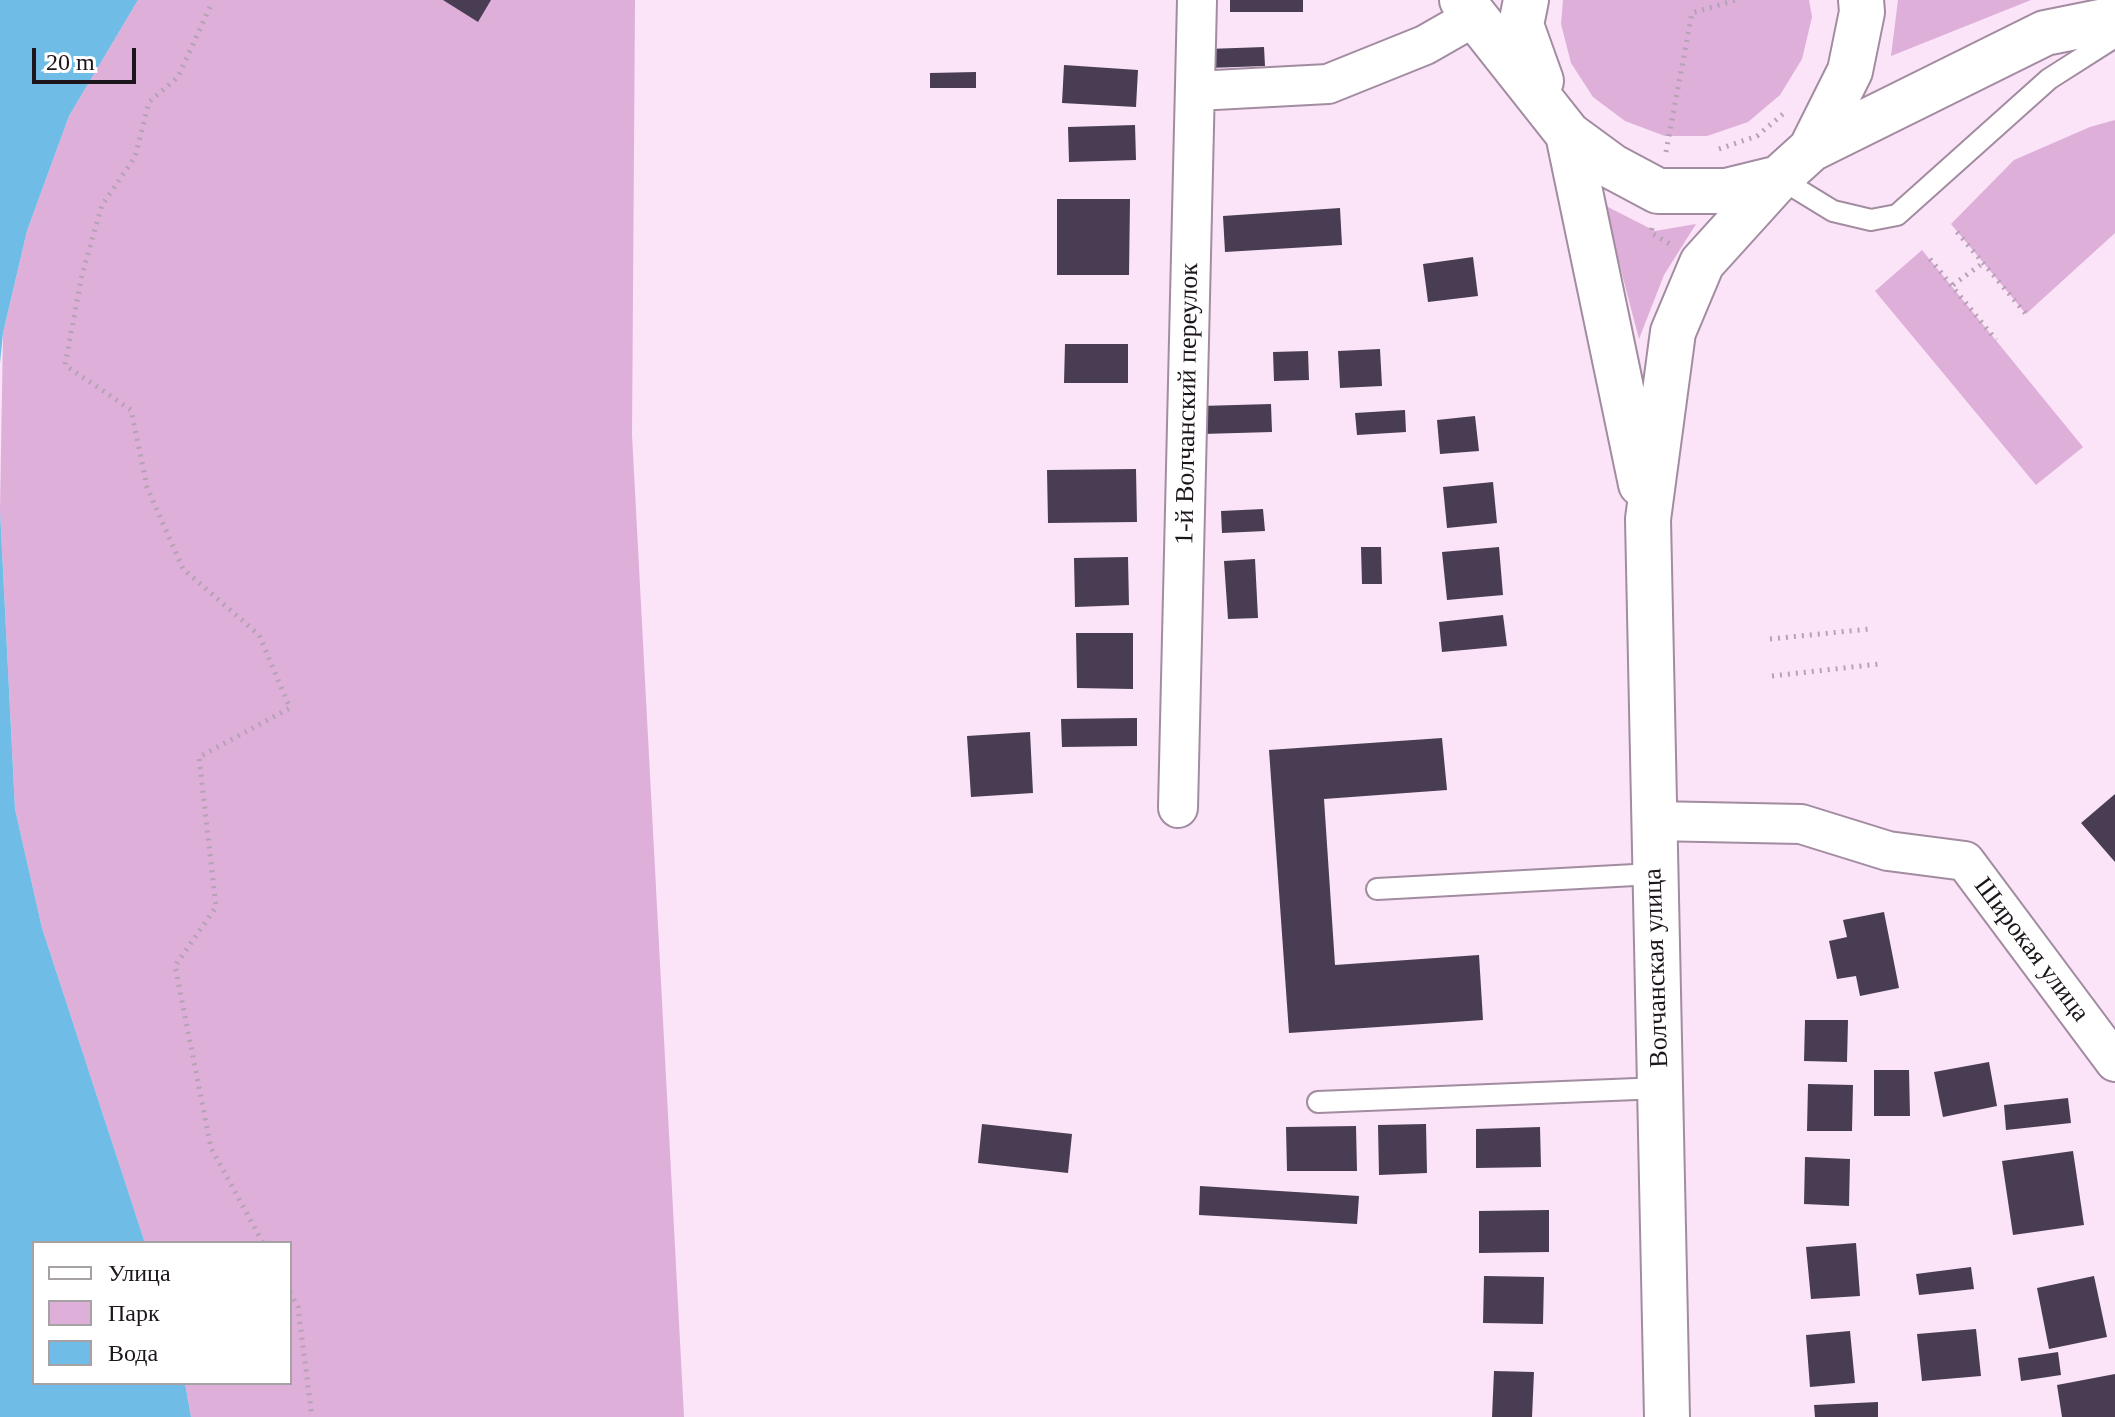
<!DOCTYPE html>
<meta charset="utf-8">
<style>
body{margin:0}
#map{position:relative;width:2115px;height:1417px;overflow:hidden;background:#fbe3f8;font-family:"Times New Roman",serif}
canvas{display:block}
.legend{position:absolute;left:32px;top:1241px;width:260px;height:144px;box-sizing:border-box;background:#fff;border:2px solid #a5a1a4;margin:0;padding:10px 14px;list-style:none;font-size:24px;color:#1d151c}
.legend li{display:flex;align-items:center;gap:16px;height:40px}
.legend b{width:40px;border:2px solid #a5a1a4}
.scale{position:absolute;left:32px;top:48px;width:104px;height:36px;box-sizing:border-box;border:4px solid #1d151c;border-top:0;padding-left:10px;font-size:24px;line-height:28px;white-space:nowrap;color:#1d151c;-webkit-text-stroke:6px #fff;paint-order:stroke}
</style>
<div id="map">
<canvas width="2115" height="1417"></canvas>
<ul class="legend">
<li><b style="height:10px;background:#fff"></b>Улица</li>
<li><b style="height:22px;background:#ddafd9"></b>Парк</li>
<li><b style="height:22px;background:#6fbde6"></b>Вода</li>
</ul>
<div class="scale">20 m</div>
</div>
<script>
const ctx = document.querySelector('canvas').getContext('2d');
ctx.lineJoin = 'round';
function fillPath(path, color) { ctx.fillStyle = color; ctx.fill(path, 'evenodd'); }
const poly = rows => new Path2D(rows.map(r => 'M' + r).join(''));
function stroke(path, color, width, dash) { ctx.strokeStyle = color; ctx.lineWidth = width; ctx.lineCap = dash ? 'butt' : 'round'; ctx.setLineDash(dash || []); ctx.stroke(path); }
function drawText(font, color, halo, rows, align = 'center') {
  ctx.font = font + ' "Times New Roman",serif'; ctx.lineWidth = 8; ctx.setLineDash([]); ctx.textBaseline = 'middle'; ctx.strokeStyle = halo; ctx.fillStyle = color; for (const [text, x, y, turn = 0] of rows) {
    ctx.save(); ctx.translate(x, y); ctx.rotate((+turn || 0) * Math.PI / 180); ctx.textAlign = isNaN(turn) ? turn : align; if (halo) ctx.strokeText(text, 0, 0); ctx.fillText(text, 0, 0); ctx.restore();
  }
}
fillPath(poly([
 [138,0,635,0,632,435,684,1417,191,1417,185,1383,290,1383,290,1243,145,1243,42,928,15,809,0,510,3,333,27,231,69,116],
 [1563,0,1809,0,1812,17,1802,59,1780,95,1748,122,1707,136,1665,136,1625,121,1593,97,1571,63,1561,24],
 [1898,0,2031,0,1891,56],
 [2115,120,2115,233,2026,314,1951,224,2014,160,2090,127],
 [1604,205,1655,231,1696,224,1664,275,1639,339],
 [1922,250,2083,447,2036,485,1875,291]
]), '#ddafd9');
fillPath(poly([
 [0,0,138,0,69,116,27,231,3,333,0,363],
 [0,510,15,809,42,928,145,1243,34,1243,34,1383,185,1383,191,1417,0,1417]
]), '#6fbde6');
fillPath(poly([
 [443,0,491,0,478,22],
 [1230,0,1303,0,1303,12,1230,12],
 [1264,47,1265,66,1208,68,1208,49],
 [1064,65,1138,70,1136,107,1062,103],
 [976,72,976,88,930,88,930,73],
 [1135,125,1136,160,1069,162,1068,127],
 [1057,199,1130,199,1129,275,1057,275],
 [1340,208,1342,245,1225,252,1223,216],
 [1473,257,1478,296,1428,302,1423,264],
 [1065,344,1128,344,1128,383,1064,383],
 [1380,349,1382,386,1340,388,1338,351],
 [1308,351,1309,380,1274,381,1273,352],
 [1271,404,1272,432,1202,434,1201,406],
 [1405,410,1406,432,1357,435,1355,413],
 [1475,416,1479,451,1440,454,1437,420],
 [1136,469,1137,522,1048,523,1047,470],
 [1493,482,1497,523,1447,528,1443,487],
 [1263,509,1265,531,1222,533,1221,511],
 [1361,547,1381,547,1382,584,1362,584],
 [1499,547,1503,595,1447,600,1442,552],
 [1128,557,1129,605,1075,607,1074,558],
 [1255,559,1258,618,1228,619,1224,561],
 [1503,615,1507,646,1442,652,1439,622],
 [1076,633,1133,633,1133,689,1077,688],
 [1137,718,1137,746,1062,747,1061,719],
 [1030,732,1033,793,971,797,967,736],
 [1442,738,1447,790,1324,799,1335,965,1479,955,1483,1020,1289,1033,1269,750],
 [2115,794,2115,862,2081,823],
 [1884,912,1899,988,1860,996,1856,976,1837,979,1829,941,1847,937,1843,920],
 [1805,1020,1848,1020,1847,1062,1804,1061],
 [1989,1062,1997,1106,1943,1117,1934,1072],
 [1874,1070,1909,1070,1910,1116,1874,1116],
 [1808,1084,1853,1085,1852,1131,1807,1131],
 [2068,1098,2071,1123,2006,1130,2004,1105],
 [982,1124,1072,1134,1068,1173,978,1163],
 [1426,1124,1427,1173,1379,1175,1378,1125],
 [1356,1126,1357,1171,1287,1171,1286,1127],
 [1540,1127,1541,1167,1476,1168,1476,1129],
 [2073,1151,2084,1225,2013,1235,2002,1161],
 [1805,1157,1850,1159,1849,1206,1804,1204],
 [1200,1186,1359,1196,1357,1224,1199,1215],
 [1549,1210,1549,1252,1479,1253,1479,1211],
 [1856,1243,1860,1296,1811,1299,1806,1247],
 [1971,1267,1974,1289,1919,1295,1916,1274],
 [1484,1276,1544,1277,1543,1324,1483,1323],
 [2094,1276,2107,1337,2049,1349,2037,1288],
 [1976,1329,1981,1376,1922,1381,1917,1334],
 [1850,1331,1855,1383,1810,1387,1806,1335],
 [2058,1352,2061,1375,2021,1381,2018,1358],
 [1494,1371,1534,1372,1532,1417,1492,1417],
 [2115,1374,2115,1417,2062,1417,2057,1385],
 [1878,1402,1878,1417,1815,1417,1814,1405]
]), '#483d52');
const lane = poly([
 [1779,178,1833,211,1871,220,1897,215,2049,79,2115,37],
 [1377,889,1653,874],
 [1318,1102,1661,1088]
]);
const street = poly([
 [1196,91,1328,84,1425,45,1474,17],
 [1178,808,1197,0],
 [1653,821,1801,824,1888,851,1965,861,2115,1062]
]);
const primary = poly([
 [1462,0,1568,134,1613,167,1658,191,1726,191,1779,178],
 [1526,0,1521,25,1541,81],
 [1568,134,1641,484],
 [1811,149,1850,71,1862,12,1861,0],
 [1667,1417,1648,519,1673,332,1702,263,1779,178,1811,149,2045,33,2115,19]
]);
stroke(lane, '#a28ca0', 24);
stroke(street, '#a28ca0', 42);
stroke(primary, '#a28ca0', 48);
stroke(poly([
 [210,7,178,77,149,102,135,157,102,205,82,275,65,365,131,410,147,487,183,569,259,635,290,708,199,757,216,907,175,966,211,1148,263,1243],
 [1719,149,1757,136,1783,114],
 [1666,152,1692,13,1736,0],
 [1652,228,1651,233,1670,244],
 [1957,232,2026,314],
 [1930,259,1996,340],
 [1953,285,1983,263],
 [1770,639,1869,629],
 [1772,676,1879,664],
 [290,1292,298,1307,312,1417]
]), '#b5a2b3', 5, [2, 6]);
stroke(lane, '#fff', 20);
stroke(street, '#fff', 38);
stroke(primary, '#fff', 44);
drawText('26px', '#1d151c', '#fff', [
 ["1-й Волчанский переулок",1188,404,-89],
 ["Широкая улица",2031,950,53],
 ["Волчанская улица",1657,968,-92]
]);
</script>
